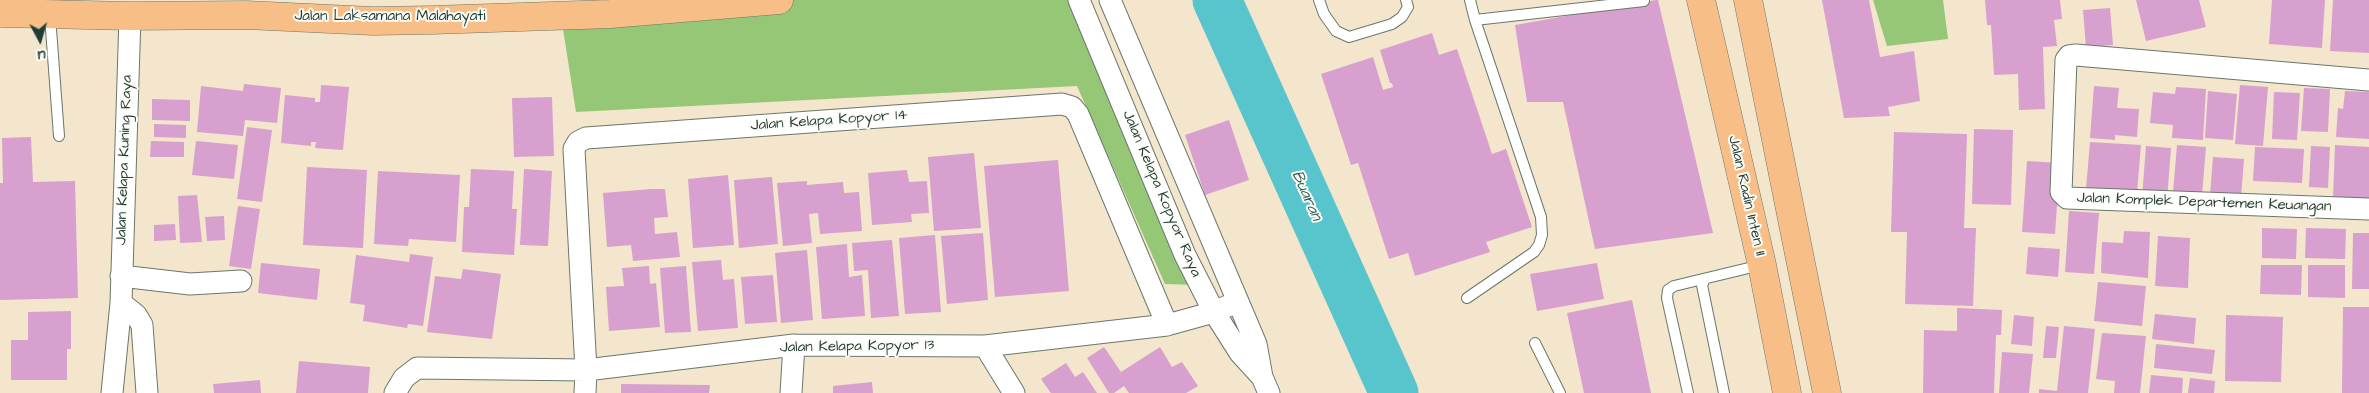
<!DOCTYPE html>
<style>
body{margin:0}
#map{position:relative;width:2369px;height:393px;overflow:hidden;background:#f3e6cd;font-family:"Architects Daughter",sans-serif}
canvas{display:block}
.north{position:absolute;left:15px;top:15px;width:50px;height:50px;-webkit-text-stroke:4px #fdfcf7;paint-order:stroke;rotate:174deg;font-size:14px;font-weight:700;line-height:20px;text-align:center;color:#1f3d34}
.north::after{content:'';display:block;margin:auto;width:18px;height:22px;background:#1f3d34;clip-path:polygon(50% 0,100% 100%,50% 72%,0 100%)}
</style>
<div id="map">
<canvas width="2369" height="393"></canvas>
<div class="north">U</div>
</div>
<script>
const ctx = document.querySelector('canvas').getContext('2d');
ctx.lineJoin = 'round';
function fillPath(path, color) { ctx.fillStyle = color; ctx.fill(path, 'evenodd'); }
const poly = rows => new Path2D(rows.map(r => 'M' + r).join(''));
function stroke(path, color, width, dash) { ctx.strokeStyle = color; ctx.lineWidth = width; ctx.lineCap = dash ? 'butt' : 'round'; ctx.setLineDash(dash || []); ctx.stroke(path); }
function drawText(font, color, halo, rows, align = 'center') {
  ctx.font = font + ' "Architects Daughter",sans-serif'; ctx.lineWidth = 4; ctx.setLineDash([]); ctx.textBaseline = 'middle'; ctx.strokeStyle = halo; ctx.fillStyle = color; for (const [text, x, y, turn = 0] of rows) {
    ctx.save(); ctx.translate(x, y); ctx.rotate((+turn || 0) * Math.PI / 180); ctx.textAlign = isNaN(turn) ? turn : align; if (halo) ctx.strokeText(text, 0, 0); ctx.fillText(text, 0, 0); ctx.restore();
  }
}
fillPath(poly([
 [754,0,1078,0,1197,285,1165,284,1077,86,576,112,561,16],
 [1873,0,1943,0,1948,39,1887,46]
]), '#95c777');
stroke(poly([
 [1217,0,1394,393]
]), '#58c5cc', 49);
fillPath(poly([
 [1656,0,1658,0,1713,233,1595,249,1563,102,1527,102,1515,25],
 [1822,0,1869,0,1880,57,1914,51,1920,101,1888,107,1890,116,1844,118],
 [1985,0,2060,0,2062,19,2054,20,2057,46,2043,47,2045,109,2019,110,2018,74,1994,75,1991,25,1987,25],
 [2136,0,2199,0,2206,27,2146,41],
 [2272,0,2325,0,2322,48,2269,44],
 [2333,0,2369,0,2369,53,2330,51],
 [2110,8,2113,45,2086,47,2083,10],
 [1432,33,1439,55,1457,49,1492,154,1506,149,1532,227,1486,242,1490,252,1415,276,1408,253,1389,259,1358,163,1351,165,1321,74,1373,57,1383,90,1393,87,1392,83,1390,83,1380,50],
 [244,84,281,88,277,123,245,120,243,136,197,132,201,86,243,91],
 [321,85,349,87,343,150,315,148,316,142,311,142,311,146,281,143,285,95,315,98,315,102,320,102],
 [2240,85,2268,87,2263,146,2235,144],
 [2094,86,2119,88,2117,108,2139,109,2137,137,2115,135,2115,140,2090,138],
 [2176,87,2206,89,2203,140,2172,138,2173,125,2150,123,2153,92,2175,94],
 [2304,88,2330,89,2328,132,2301,131],
 [2208,91,2237,94,2233,140,2205,138],
 [2345,91,2369,92,2369,139,2336,137,2338,108,2343,109],
 [2274,92,2300,93,2297,140,2272,139],
 [552,97,554,156,514,157,512,98],
 [152,99,190,100,190,121,152,120],
 [1229,120,1249,180,1205,195,1185,135],
 [154,124,186,125,186,138,154,137],
 [247,127,272,130,262,202,237,199],
 [1974,129,2013,130,2011,205,1972,204],
 [1894,132,1967,134,1964,228,1976,228,1973,306,1905,304,1907,232,1891,232],
 [31,137,33,182,75,181,78,298,0,300,0,183,3,183,2,138],
 [151,141,184,142,184,157,150,157],
 [196,141,238,145,234,179,192,175],
 [2090,142,2141,145,2137,193,2086,189],
 [2177,145,2206,147,2202,195,2173,193],
 [2335,145,2369,147,2369,200,2333,198],
 [2146,146,2171,148,2167,200,2142,198],
 [2311,146,2330,147,2328,188,2309,187],
 [2255,147,2304,149,2302,183,2253,181],
 [974,153,981,228,934,231,928,157],
 [2213,157,2244,159,2241,197,2210,195],
 [1058,160,1069,291,995,297,984,166],
 [2027,161,2060,163,2055,234,2022,232],
 [307,167,367,170,363,248,303,245],
 [471,169,514,171,512,209,517,209,514,255,462,252,464,207,469,207],
 [524,169,552,171,548,246,520,245],
 [907,170,909,182,927,181,929,213,911,214,912,222,872,225,868,173],
 [378,171,460,175,456,242,409,239,408,246,374,244],
 [728,175,734,245,693,248,688,179],
 [772,177,778,244,739,248,734,180],
 [807,181,807,185,843,182,844,193,859,192,862,231,820,234,818,213,809,214,812,243,783,246,777,183],
 [651,189,665,189,668,217,654,218,655,234,677,232,680,257,633,261,631,245,607,247,603,193],
 [197,195,202,242,180,243,178,196],
 [238,206,260,209,251,269,229,266],
 [2069,211,2099,213,2094,274,2065,272],
 [224,216,225,240,207,241,205,217],
 [175,224,176,240,154,241,154,225],
 [2262,228,2297,229,2296,259,2262,258],
 [2306,228,2346,229,2345,259,2305,258],
 [2124,231,2150,232,2148,278,2101,273,2102,242,2123,243],
 [983,233,988,300,947,304,941,236],
 [2353,233,2369,233,2369,289,2352,289],
 [935,235,941,312,905,314,899,238],
 [2158,236,2190,238,2188,288,2155,286],
 [892,240,899,316,871,318,868,270,854,271,852,243],
 [847,244,849,277,862,275,865,316,822,319,816,247],
 [2028,247,2060,249,2058,277,2026,274],
 [807,250,813,320,781,323,775,253],
 [410,254,433,257,423,326,408,324,407,328,363,321,365,305,350,303,356,255,409,262],
 [721,260,723,280,734,279,738,328,698,331,692,262],
 [261,263,320,269,317,300,258,293],
 [1597,263,1604,299,1537,311,1530,274],
 [2261,265,2302,265,2301,295,2260,294],
 [2308,265,2345,265,2345,298,2308,297],
 [649,266,650,284,656,283,660,327,609,331,606,287,624,286,622,268],
 [686,266,691,332,665,333,660,268],
 [463,269,501,274,492,339,427,332,435,276,461,279],
 [773,275,777,322,745,324,741,277],
 [2098,282,2146,286,2142,326,2094,321],
 [1632,300,1651,393,1584,393,1567,313],
 [2343,307,2369,307,2369,393,2342,393],
 [1957,308,2002,310,2001,335,1996,335,1994,393,1923,393,1924,330,1957,331],
 [71,311,71,349,67,349,67,380,11,380,11,340,28,340,28,312],
 [2155,314,2196,318,2194,344,2152,339],
 [2014,315,2034,317,2032,346,2011,344],
 [2226,315,2283,317,2281,382,2225,381],
 [2046,326,2059,327,2056,358,2043,358],
 [2064,326,2095,329,2088,393,2039,393,2039,389,2057,391],
 [2102,333,2146,336,2140,393,2114,393,2115,381,2096,379],
 [2156,344,2215,350,2212,374,2154,368],
 [1104,347,1121,372,1160,347,1172,367,1182,362,1198,386,1186,393,1129,393,1124,386,1114,393,1109,393,1087,358],
 [2002,352,2033,354,2029,393,1999,393],
 [299,361,370,367,368,393,296,393],
 [1066,363,1075,377,1083,372,1097,393,1051,393,1041,379],
 [2151,375,2183,378,2182,393,2149,393],
 [2190,378,2215,381,2214,393,2188,393],
 [260,380,261,393,214,393,213,384],
 [872,382,873,393,833,393,833,386],
 [621,384,710,385,709,393,621,393]
]), '#d7a0cf');
const service = poly([
 [1319,0,1324,14,1336,31,1349,37,1392,24,1402,17,1408,7,1406,0],
 [50,16,59,136],
 [1475,20,1644,1],
 [1705,279,1702,285,1724,393],
 [1467,298,1534,252,1539,245,1542,235,1541,217,1475,20,1470,0],
 [1535,343,1560,393],
 [1688,393,1667,298,1668,290,1674,286,1761,265]
]);
const minor = poly([
 [1079,0,1185,255,1214,312,1240,353,1262,377],
 [1110,0,1256,344,1262,377,1269,393],
 [2369,80,2076,55,2069,56,2066,60,2061,192,2067,198,2369,209],
 [121,276,190,284,241,281],
 [121,303,136,315,142,325,147,393],
 [985,346,1014,393],
 [112,393,121,303,130,16],
 [395,393,404,378,417,368,586,370,794,345,985,346,1167,325,1214,312,1237,302],
 [585,393,586,370,574,149,578,142,586,138,1062,104,1072,107,1078,114,1167,325],
 [791,393,794,345]
]);
const primary = poly([
 [1701,0,1762,265,1787,393],
 [1748,0,1827,393],
 [0,13,130,16,246,15,373,21,432,20,610,14,779,0]
]);
stroke(service, '#69786a', 12);
stroke(minor, '#69786a', 23);
stroke(primary, '#69786a', 29);
stroke(service, '#fff', 10);
stroke(minor, '#fff', 21);
stroke(primary, '#f7be87', 28);
drawText('15px', '#1f3d34', '#fdfcf7', [
 ["Jalan Laksamana Malahayati",390,17],
 ["Jalan Kelapa Kopyor 14",829,121,-4],
 ["Jalan Kelapa Kuning Raya",125,160,-88],
 ["Jalan Kelapa Kopyor Raya",1161,194,67],
 ["Jalan Radin Inten II",1746,196,77],
 ["Jalan Komplek Departemen Keuangan",2204,203,2],
 ["Jalan Kelapa Kopyor 13",857,347,-1]
]);
drawText('italic 16px', '#2d5f5a', '#fdfcf7', [
 ["Buaran",1306,196,66]
]);
</script>
